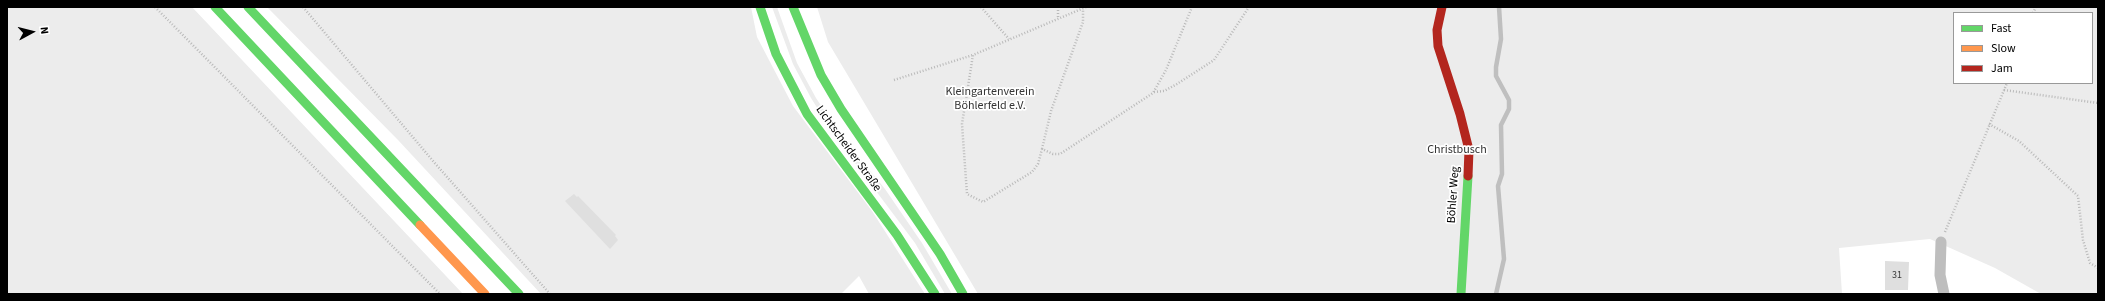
<!DOCTYPE html>
<meta charset="utf-8">
<style>
body{margin:0}
#map{position:relative;width:2105px;height:301px;overflow:hidden;background:#fff;font-family:"Source Sans 3",sans-serif}
canvas{display:block}
.frame{position:absolute;inset:0;border:8px solid #000;pointer-events:none}
.legend{position:absolute;left:1953px;top:12px;width:140px;height:72px;box-sizing:border-box;background:#fff;border:1px solid #999;margin:0;padding:5px 7px;list-style:none;font-size:12px;color:#000}
.legend li{display:flex;align-items:center;gap:8px;height:20px}
.legend b{width:20px;border:1px solid #999}
.north{position:absolute;left:12px;top:12px;width:40px;height:40px;-webkit-text-stroke:3px #fff;paint-order:stroke;rotate:83deg;font-size:11px;font-weight:700;line-height:16px;text-align:center;color:#000}
.north::after{content:'';display:block;margin:auto;width:14px;height:18px;background:#000;clip-path:polygon(50% 0,100% 100%,50% 72%,0 100%)}
</style>
<div id="map">
<canvas width="2105" height="301"></canvas>
<div class="frame"></div>
<ul class="legend">
<li><b style="height:5px;background:#63d668"></b>Fast</li>
<li><b style="height:5px;background:#ff974d"></b>Slow</li>
<li><b style="height:5px;background:#b3261e"></b>Jam</li>
</ul>
<div class="north">N</div>
</div>
<script>
const ctx = document.querySelector('canvas').getContext('2d');
ctx.lineJoin = 'round';
function fillPath(path, color) { ctx.fillStyle = color; ctx.fill(path, 'evenodd'); }
const poly = rows => new Path2D(rows.map(r => 'M' + r).join(''));
function stroke(path, color, width, dash) { ctx.strokeStyle = color; ctx.lineWidth = width; ctx.lineCap = dash ? 'butt' : 'round'; ctx.setLineDash(dash || []); ctx.stroke(path); }
function drawText(font, color, halo, rows, align = 'center') {
  ctx.font = font + ' "Source Sans 3",sans-serif'; ctx.lineWidth = 3.5; ctx.setLineDash([]); ctx.textBaseline = 'middle'; ctx.strokeStyle = halo; ctx.fillStyle = color; for (const [text, x, y, turn = 0] of rows) {
    ctx.save(); ctx.translate(x, y); ctx.rotate((+turn || 0) * Math.PI / 180); ctx.textAlign = isNaN(turn) ? turn : align; if (halo) ctx.strokeText(text, 0, 0); ctx.fillText(text, 0, 0); ctx.restore();
  }
}
fillPath(poly([
 [7,7,192,7,463,294,7,294],
 [267,7,751,7,757,37,793,106,872,211,925,294,869,294,859,276,841,294,541,294,398,140],
 [772,7,777,7,797,63,816,98,840,134,885,189,922,243,952,294,945,294,915,243,834,135,811,98,793,64],
 [817,7,2098,7,2098,294,2041,294,1995,268,1930,239,1839,248,1842,294,978,294,828,42],
 [1954,13,2092,13,2092,83,1954,83]
]), '#ececec');
stroke(poly([
 [1496,294,1504,259,1498,186,1502,174,1501,125,1509,109,1509,100,1496,76,1496,67,1501,39,1499,7]
]), '#bfbfbf', 4.5);
fillPath(poly([
 [574,194,577,197,578,196,616,235,615,236,618,240,610,249,565,201],
 [1885,261,1909,262,1908,290,1885,290]
]), '#dfdfdf');
stroke(poly([
 [155,7,440,294],
 [303,7,433,161,550,294],
 [981,7,1009,39],
 [1058,7,1058,19],
 [1086,7,973,55,962,124,967,194,983,202,1032,172,1038,164,1042,149,1053,154,1060,154,1153,93,1166,70,1192,7],
 [2033,13,2036,7],
 [894,80,973,55],
 [2004,90,2098,103],
 [1154,92,1164,91,1177,84,1214,60,1249,7],
 [1989,124,2019,141,2078,196,2083,240,2090,263,2098,268],
 [1042,149,1051,111,1083,22,1083,9],
 [1945,232,2007,83]
]), '#b9b9b9', 2.5, [1, 2]);
stroke(poly([
 [1941,242,1940,275,1944,294]
]), '#bebebe', 11);
stroke(poly([
 [215,7,420,225],
 [248,7,519,294],
 [760,7,776,54,807,114,897,235,935,294],
 [793,7,821,75,841,109,940,254,963,294],
 [1461,294,1468,176]
]), '#63d668', 9);
stroke(poly([
 [420,225,485,294]
]), '#ff974d', 9);
stroke(poly([
 [1442,7,1437,30,1438,46,1460,114,1469,150,1468,176]
]), '#b3261e', 9);
drawText('10px', '#383838', null, [
 ["31",1897,276]
]);
drawText('12px', '#333', '#fff', [
 ["Kleingartenverein",990,92],
 ["Böhlerfeld e.V.",990,106],
 ["Christbusch",1457,150]
]);
drawText('12px', '#000', '#fff', [
 ["Lichtscheider Straße",848,149,54],
 ["Böhler Weg",1454,195,-86]
]);
</script>
